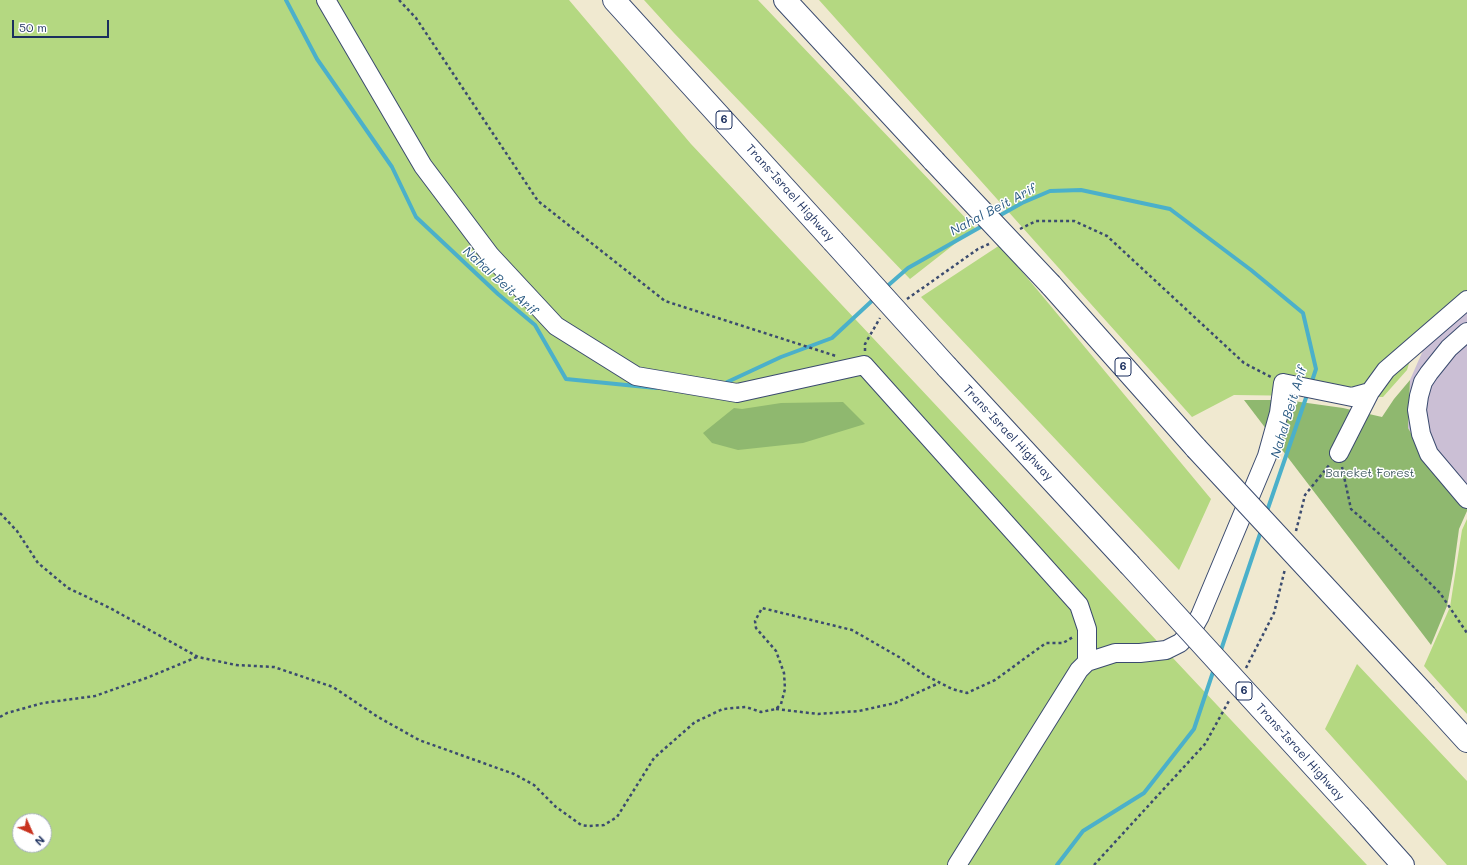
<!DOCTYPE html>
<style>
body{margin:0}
#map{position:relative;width:1467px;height:865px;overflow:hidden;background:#f0e9d0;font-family:Mali,sans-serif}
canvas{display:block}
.north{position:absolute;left:12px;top:813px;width:40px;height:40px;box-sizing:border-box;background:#fff;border:1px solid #a4acbf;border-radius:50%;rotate:135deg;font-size:11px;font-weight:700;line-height:16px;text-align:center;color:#1b2f5e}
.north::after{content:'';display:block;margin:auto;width:14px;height:18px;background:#c8321e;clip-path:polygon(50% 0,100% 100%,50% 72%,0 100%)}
.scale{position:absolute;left:12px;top:20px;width:97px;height:18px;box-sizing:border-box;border:2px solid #1b2f5e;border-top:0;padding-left:5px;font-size:12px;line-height:14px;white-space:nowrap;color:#1b2f5e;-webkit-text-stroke:3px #fff;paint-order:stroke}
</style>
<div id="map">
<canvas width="1467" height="865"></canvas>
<div class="north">N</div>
<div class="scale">50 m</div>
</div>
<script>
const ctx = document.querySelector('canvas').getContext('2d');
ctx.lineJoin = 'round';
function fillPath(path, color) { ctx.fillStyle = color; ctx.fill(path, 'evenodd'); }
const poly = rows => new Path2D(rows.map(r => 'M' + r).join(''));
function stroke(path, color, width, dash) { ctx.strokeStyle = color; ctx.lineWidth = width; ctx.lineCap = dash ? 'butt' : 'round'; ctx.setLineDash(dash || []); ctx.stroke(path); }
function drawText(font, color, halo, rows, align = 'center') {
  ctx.font = font + ' Mali,sans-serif'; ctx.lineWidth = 3; ctx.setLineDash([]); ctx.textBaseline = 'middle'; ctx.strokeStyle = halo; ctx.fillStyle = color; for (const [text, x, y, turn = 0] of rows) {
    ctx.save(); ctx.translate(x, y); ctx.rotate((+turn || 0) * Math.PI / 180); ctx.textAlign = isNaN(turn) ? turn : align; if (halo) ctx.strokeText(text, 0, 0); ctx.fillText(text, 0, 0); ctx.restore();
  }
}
fillPath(poly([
 [1467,308,1467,504,1426,459,1408,428,1410,380,1428,339]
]), '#cbbfd5');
fillPath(poly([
 [0,0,569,0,691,144,1367,865,0,865],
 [20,821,44,821,44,845,20,845],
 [644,0,758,0,975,228,910,279,674,33],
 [819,0,1467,0,1467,290,1420,328,1407,370,1383,397,1234,395,1192,417],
 [1000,245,1211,499,1179,570,921,297],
 [1467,519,1467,714,1424,666,1450,607,1462,530],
 [1357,664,1467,781,1467,865,1447,865,1325,729]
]), '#b4d881');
fillPath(poly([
 [1410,380,1408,428,1426,459,1467,504,1467,511,1459,529,1453,573,1447,606,1431,645,1244,400,1286,400,1343,408,1382,417,1394,399],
 [843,402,865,424,803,443,738,450,712,443,703,433,734,408,742,409,781,403]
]), '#8fb86f');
stroke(poly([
 [286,0,317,59,392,167,416,217,498,294,535,325,566,379,656,388],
 [997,217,1022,203,1050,191,1081,190,1170,209,1251,270,1303,313,1316,369,1311,384],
 [884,289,908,268,984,225],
 [723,384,781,357,832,338,875,298],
 [1266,514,1308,392],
 [1220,653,1262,528],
 [1057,865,1083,831,1144,793,1194,729,1214,669]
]), '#4bb0ca', 4);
const minor = poly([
 [326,0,423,166,490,255,556,326,636,376,737,393,864,365,1079,605,1087,629,1087,662],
 [1467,332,1449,348,1429,373,1423,382,1419,396,1417,410,1421,434,1429,454,1467,499],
 [1339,453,1370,392,1386,370,1467,300],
 [957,865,1079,670,1087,662,1115,653,1140,653,1166,650,1180,643,1191,632,1200,616,1267,456,1279,413,1283,383,1352,397,1370,392]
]);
const highway = poly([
 [614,0,833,241],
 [785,0,934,161],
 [1051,285,1196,448],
 [947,367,1129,564],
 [1426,696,1467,741],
 [1360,817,1403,865]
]);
stroke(minor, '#3b4b6f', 20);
stroke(highway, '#3b4b6f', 24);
stroke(poly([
 [399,0,416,18,538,201,665,301,836,356],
 [1020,229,1036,221,1074,221,1107,236,1244,363,1271,377],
 [907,299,978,249,989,244],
 [865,351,865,344,880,318],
 [1342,467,1351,509,1384,538,1440,593,1467,633],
 [0,513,17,531,38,563,68,588,110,608,198,657,236,665,274,667,333,687,378,717,419,740,514,774,534,785,556,807,581,825,588,826,604,825,617,817,654,758,695,722,723,709,746,707,761,712,776,709,781,704,785,689,784,673,776,651,756,628,755,621,762,608,852,630,899,657,925,675,952,689,967,693,995,680,1046,643,1063,643,1073,637],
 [1296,531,1305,495,1330,464],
 [1246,668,1274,613,1285,569],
 [776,709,818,714,859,711,895,703,939,683],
 [0,717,7,713,43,703,95,696,149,677,197,657],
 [1094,865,1205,744,1230,699]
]), '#3b4b6f', 2.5, [3, 3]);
stroke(minor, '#fff', 18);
stroke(highway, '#fff', 22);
const highwayBridge = poly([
 [934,161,1051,285],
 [833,241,947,367],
 [1196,448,1426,696],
 [1129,564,1360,817]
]);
stroke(highwayBridge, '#3b4b6f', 24, []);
stroke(highwayBridge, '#fff', 22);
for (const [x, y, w] of [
 [724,120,16],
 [1123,367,16],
 [1244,691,16]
]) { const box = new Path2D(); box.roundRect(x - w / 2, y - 9, w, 18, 3); ctx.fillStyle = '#fff'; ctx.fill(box); stroke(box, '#1b2f5e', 1); }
drawText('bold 11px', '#1b2f5e', null, [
 ["6",724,120],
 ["6",1123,367],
 ["6",1244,691]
]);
drawText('12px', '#1b2f5e', '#fff', [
 ["Trans-Israel Highway",790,193,48],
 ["Trans-Israel Highway",1008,433,47],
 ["Trans-Israel Highway",1300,752,48]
]);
drawText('12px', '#496268', '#fff', [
 ["Bareket Forest",1370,473]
]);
drawText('italic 13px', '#2c5c84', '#fff', [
 ["Nahal Beit Arif",993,210,-28],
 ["Nahal Beit Arif",500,281,42],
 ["Nahal Beit Arif",1289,412,-73]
]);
</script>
